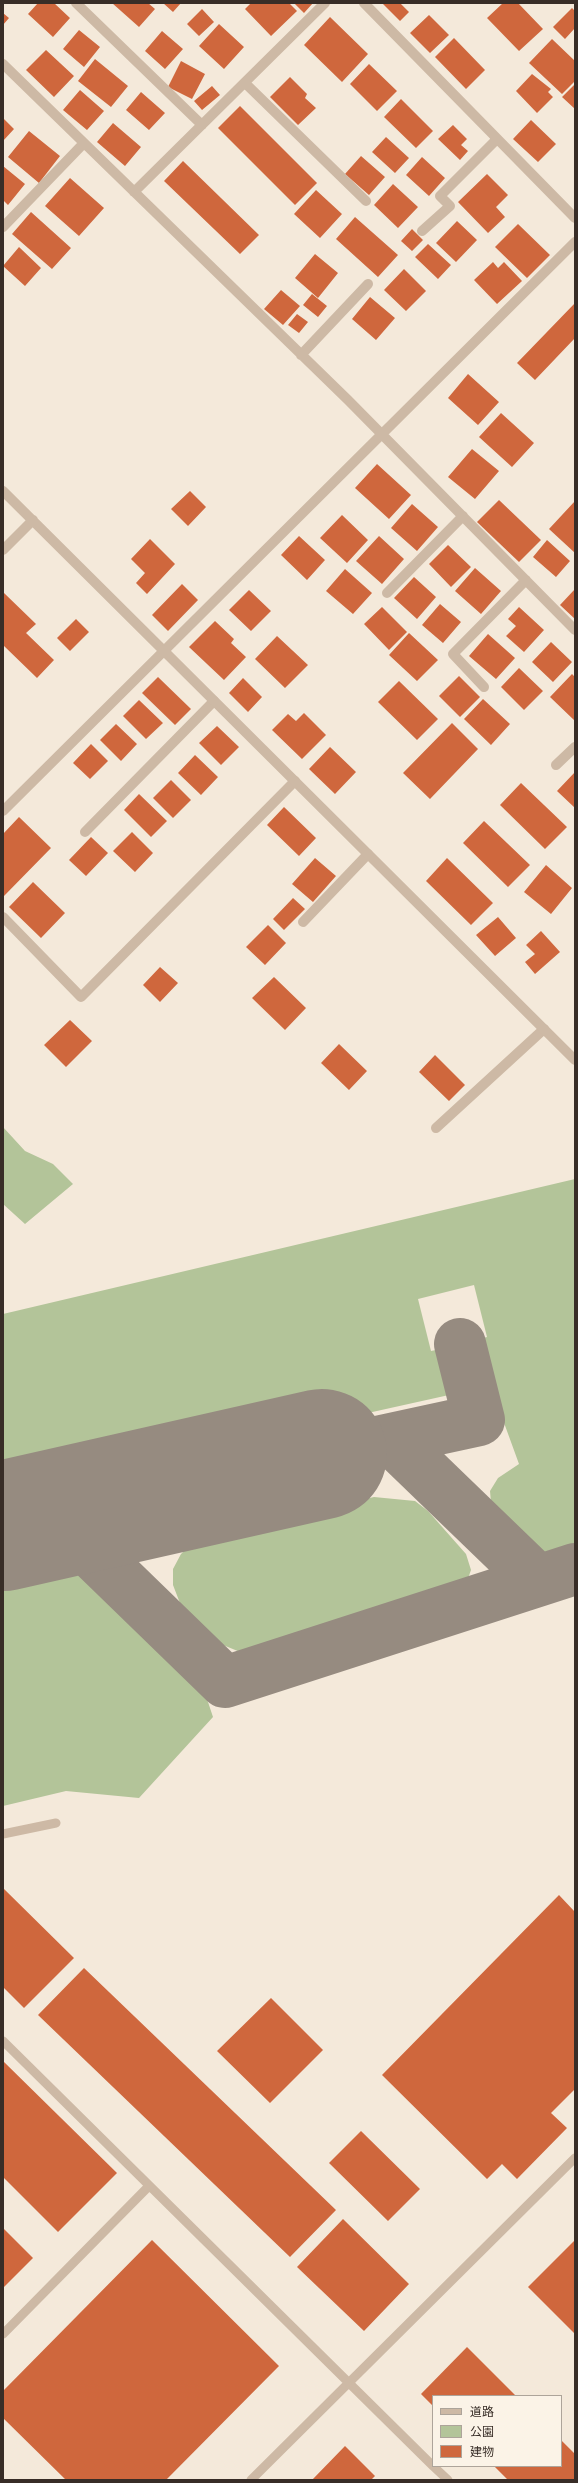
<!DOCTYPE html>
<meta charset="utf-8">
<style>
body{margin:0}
#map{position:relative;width:578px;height:2483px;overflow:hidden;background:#f4e9da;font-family:"Nunito Sans","Noto Sans JP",sans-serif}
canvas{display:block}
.frame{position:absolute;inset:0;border:4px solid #382d27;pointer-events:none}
.legend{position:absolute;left:432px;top:2395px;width:130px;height:72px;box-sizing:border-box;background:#fbf3e7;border:1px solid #ada49a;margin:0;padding:5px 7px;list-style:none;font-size:12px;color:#382d27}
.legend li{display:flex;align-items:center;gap:8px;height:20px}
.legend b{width:20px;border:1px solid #ada49a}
</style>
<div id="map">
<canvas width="578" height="2483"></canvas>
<div class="frame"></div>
<ul class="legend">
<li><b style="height:5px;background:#cdb9a5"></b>道路</li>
<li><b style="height:11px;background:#b3c499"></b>公園</li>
<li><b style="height:11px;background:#cf673d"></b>建物</li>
</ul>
</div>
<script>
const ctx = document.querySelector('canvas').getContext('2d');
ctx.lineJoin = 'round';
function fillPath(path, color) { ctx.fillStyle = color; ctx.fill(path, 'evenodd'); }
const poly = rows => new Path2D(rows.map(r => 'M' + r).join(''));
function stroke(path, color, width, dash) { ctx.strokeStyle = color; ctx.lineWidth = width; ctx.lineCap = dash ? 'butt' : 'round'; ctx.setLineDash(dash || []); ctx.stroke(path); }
fillPath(poly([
 [3,1127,25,1151,53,1164,73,1184,25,1224,3,1204],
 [575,1179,575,1555,544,1553,524,1541,499,1517,491,1502,490,1491,498,1478,519,1464,491,1387,479,1339,487,1337,474,1285,418,1299,431,1351,436,1350,449,1395,3,1494,3,1314],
 [374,1497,415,1501,428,1511,466,1554,471,1570,466,1584,452,1596,279,1652,262,1655,245,1654,223,1645,183,1611,173,1585,173,1569,181,1554,192,1543,206,1536],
 [47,1571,80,1576,90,1584,197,1686,207,1699,213,1717,139,1798,66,1791,3,1806,3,1581]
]), '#b3c499');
stroke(poly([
 [392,1440,537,1580],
 [322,1454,479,1420,460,1344],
 [53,1515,225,1682,575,1569]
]), '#968b80', 52);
stroke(poly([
 [3,1526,322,1454]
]), '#968b80', 130);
fillPath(poly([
 [38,3,54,3,70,18,53,37,28,14],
 [112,3,148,3,155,9,139,27],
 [163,3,181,3,173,12],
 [251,3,289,3,297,11,271,36,245,9],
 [294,3,313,3,304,13],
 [382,3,400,3,409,12,400,21],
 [503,3,518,3,543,29,519,51,487,18],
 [572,8,575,11,575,28,565,39,553,27],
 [202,9,214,22,199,36,187,24],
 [3,13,9,18,3,25],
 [429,15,449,35,430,53,410,33],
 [330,17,368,54,342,82,304,45],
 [219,24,244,47,224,69,199,46],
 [79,30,100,47,84,67,63,49],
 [162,31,183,49,165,69,145,51],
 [454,38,485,70,466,89,435,57],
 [552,39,575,61,575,81,562,94,529,63],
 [46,50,74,76,54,97,26,70],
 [95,59,128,86,111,107,78,81],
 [181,61,205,74,192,99,168,87],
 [369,64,397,91,377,111,350,84],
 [532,74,551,89,548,92,553,97,537,113,516,91],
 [290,77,307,94,305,98,316,108,298,125,270,97],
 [575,84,575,109,562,97],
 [212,86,220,95,202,110,194,101],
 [80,90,104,111,87,130,63,110],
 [141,92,165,113,149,130,126,110],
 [401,99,433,131,416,148,384,117],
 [240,106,317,183,295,205,218,128],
 [3,118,14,129,3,141],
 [531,120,556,144,538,162,513,139],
 [113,123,141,147,125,166,97,142],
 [453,125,467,139,461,145,468,151,460,160,438,139],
 [29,131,60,156,39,183,8,157],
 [386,137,409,158,395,173,372,152],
 [361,156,385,177,369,195,345,174],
 [422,157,445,178,429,196,406,175],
 [183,161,259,235,240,254,164,181],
 [3,166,25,184,8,205,3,200],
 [487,174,508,195,496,207,505,217,488,233,458,202],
 [70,178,104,208,79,236,45,206],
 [393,184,418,207,398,228,374,205],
 [316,190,342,214,320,238,294,214],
 [31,212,71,248,52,269,12,234],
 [355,217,398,255,378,277,336,239],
 [457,221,477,240,456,262,436,243],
 [518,224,550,255,527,278,495,247],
 [412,229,423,240,412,251,401,241],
 [428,244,451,265,438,279,415,257],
 [19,247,41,268,25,286,3,266],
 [315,254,338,273,318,298,295,278],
 [493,262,498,268,504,262,522,281,497,304,474,280],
 [404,269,426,291,406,311,384,290],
 [281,290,300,306,283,325,264,309],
 [312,294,327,306,318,317,303,305],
 [370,297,395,318,376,340,352,319],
 [575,303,575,338,535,380,517,363],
 [297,314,308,322,299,333,288,325],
 [468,374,499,402,478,425,448,398],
 [501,413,534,443,512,467,479,437],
 [472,449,499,471,475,499,448,477],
 [377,464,411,495,389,519,355,488],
 [190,491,206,507,188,526,171,509],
 [499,500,541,540,519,562,477,522],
 [575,501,575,553,549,529],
 [412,504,438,527,417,551,391,528],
 [342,515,368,540,347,563,320,538],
 [299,536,325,560,307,580,281,555],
 [379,536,404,559,382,584,356,561],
 [150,539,175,564,147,594,136,583,145,573,131,559],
 [547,540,570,561,556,577,533,557],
 [448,545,471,567,451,587,429,564],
 [475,568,501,591,481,614,455,591],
 [345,569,372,593,353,614,326,591],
 [414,577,436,597,417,619,394,598],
 [182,584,198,600,168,631,152,615],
 [575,589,575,619,560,605],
 [249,590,271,611,251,631,229,610],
 [3,592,36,624,26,633,54,660,37,678,3,645],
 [440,604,461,622,443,643,422,625],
 [382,607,407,632,389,650,364,624],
 [519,607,544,630,524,652,506,636,516,626,508,619],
 [76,619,89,632,70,651,57,638],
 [215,621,234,639,231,643,246,657,224,680,189,647],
 [409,633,438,660,417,681,389,655],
 [488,634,515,658,496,679,469,656],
 [277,636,308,665,285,688,255,659],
 [551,642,572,662,553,682,532,662],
 [519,668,543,691,524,710,501,687],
 [572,674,575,677,575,721,550,697],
 [459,676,480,697,460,717,439,696],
 [158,677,191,709,175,725,142,693],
 [243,678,262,697,248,712,229,693],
 [399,681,438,719,417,740,378,702],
 [483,699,510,724,491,745,464,719],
 [139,700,163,723,146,739,123,716],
 [304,713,326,735,302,759,272,730,288,714,296,721],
 [452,723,478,749,430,799,403,773],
 [116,724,137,744,121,761,100,740],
 [217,726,239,747,221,765,199,743],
 [91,744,108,761,90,779,73,763],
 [330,747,356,772,335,794,309,769],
 [195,755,218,777,201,795,178,773],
 [575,772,575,808,557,791],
 [171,780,191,800,173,818,153,798],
 [521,783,567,827,545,849,500,805],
 [139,794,167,821,151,837,124,810],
 [284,807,316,838,299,856,267,825],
 [19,817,51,848,4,896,3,834],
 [484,821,530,865,508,887,463,843],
 [132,832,153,853,135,872,113,851],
 [91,837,108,853,86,876,69,860],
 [315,858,336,876,313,902,292,884],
 [447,858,493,903,471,925,426,881],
 [546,865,572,888,551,914,524,892],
 [33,882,65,913,41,938,9,907],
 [293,898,305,909,284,930,273,919],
 [498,917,516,938,495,956,476,935],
 [268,925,286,943,265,965,246,947],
 [541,931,560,952,535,974,525,962,535,954,526,945],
 [160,967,178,983,160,1002,143,985],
 [274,977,306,1008,285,1030,252,998],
 [70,1020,92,1041,66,1067,44,1045],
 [339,1044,367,1071,349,1090,321,1063],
 [435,1055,465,1085,449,1101,419,1072],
 [3,1888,74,1958,24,2008,3,1987],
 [559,1895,575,1912,575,2089,551,2113,567,2128,517,2179,502,2164,487,2179,382,2075],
 [84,1968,336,2210,290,2257,38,2015],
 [271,1998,323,2050,270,2103,217,2051],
 [3,2061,117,2173,58,2232,3,2177],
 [361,2131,420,2189,388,2221,329,2163],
 [343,2219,409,2284,364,2331,297,2267],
 [3,2228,33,2258,3,2288],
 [152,2240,279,2366,166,2480,66,2480,3,2418,3,2391],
 [575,2240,575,2334,528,2287],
 [467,2347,516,2396,433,2396,433,2406,421,2394],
 [561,2440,575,2454,575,2480,508,2480,494,2466,561,2466],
 [345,2446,375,2476,371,2480,312,2480]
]), '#cf673d');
stroke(poly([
 [3,1834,56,1823],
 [3,2041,433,2466],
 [3,2334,149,2186],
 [433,2466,448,2480],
 [251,2480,575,2158]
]), '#cdb9a5', 9);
stroke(poly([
 [76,3,202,125],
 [364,3,575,218],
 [3,64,348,400,575,630],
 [245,83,366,201],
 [134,192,325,3],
 [3,227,84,143],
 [422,231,450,206,440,196,497,139],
 [301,355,368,284],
 [3,491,163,650],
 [3,550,33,520],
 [387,593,463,516],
 [484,687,453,654,526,580],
 [556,765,575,747],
 [3,811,575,242],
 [85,832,214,701],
 [3,917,81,997,295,781],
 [303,922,368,854],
 [436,1128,544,1029]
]), '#cdb9a5', 10);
stroke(poly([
 [163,650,575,1060]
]), '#cdb9a5', 10);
</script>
